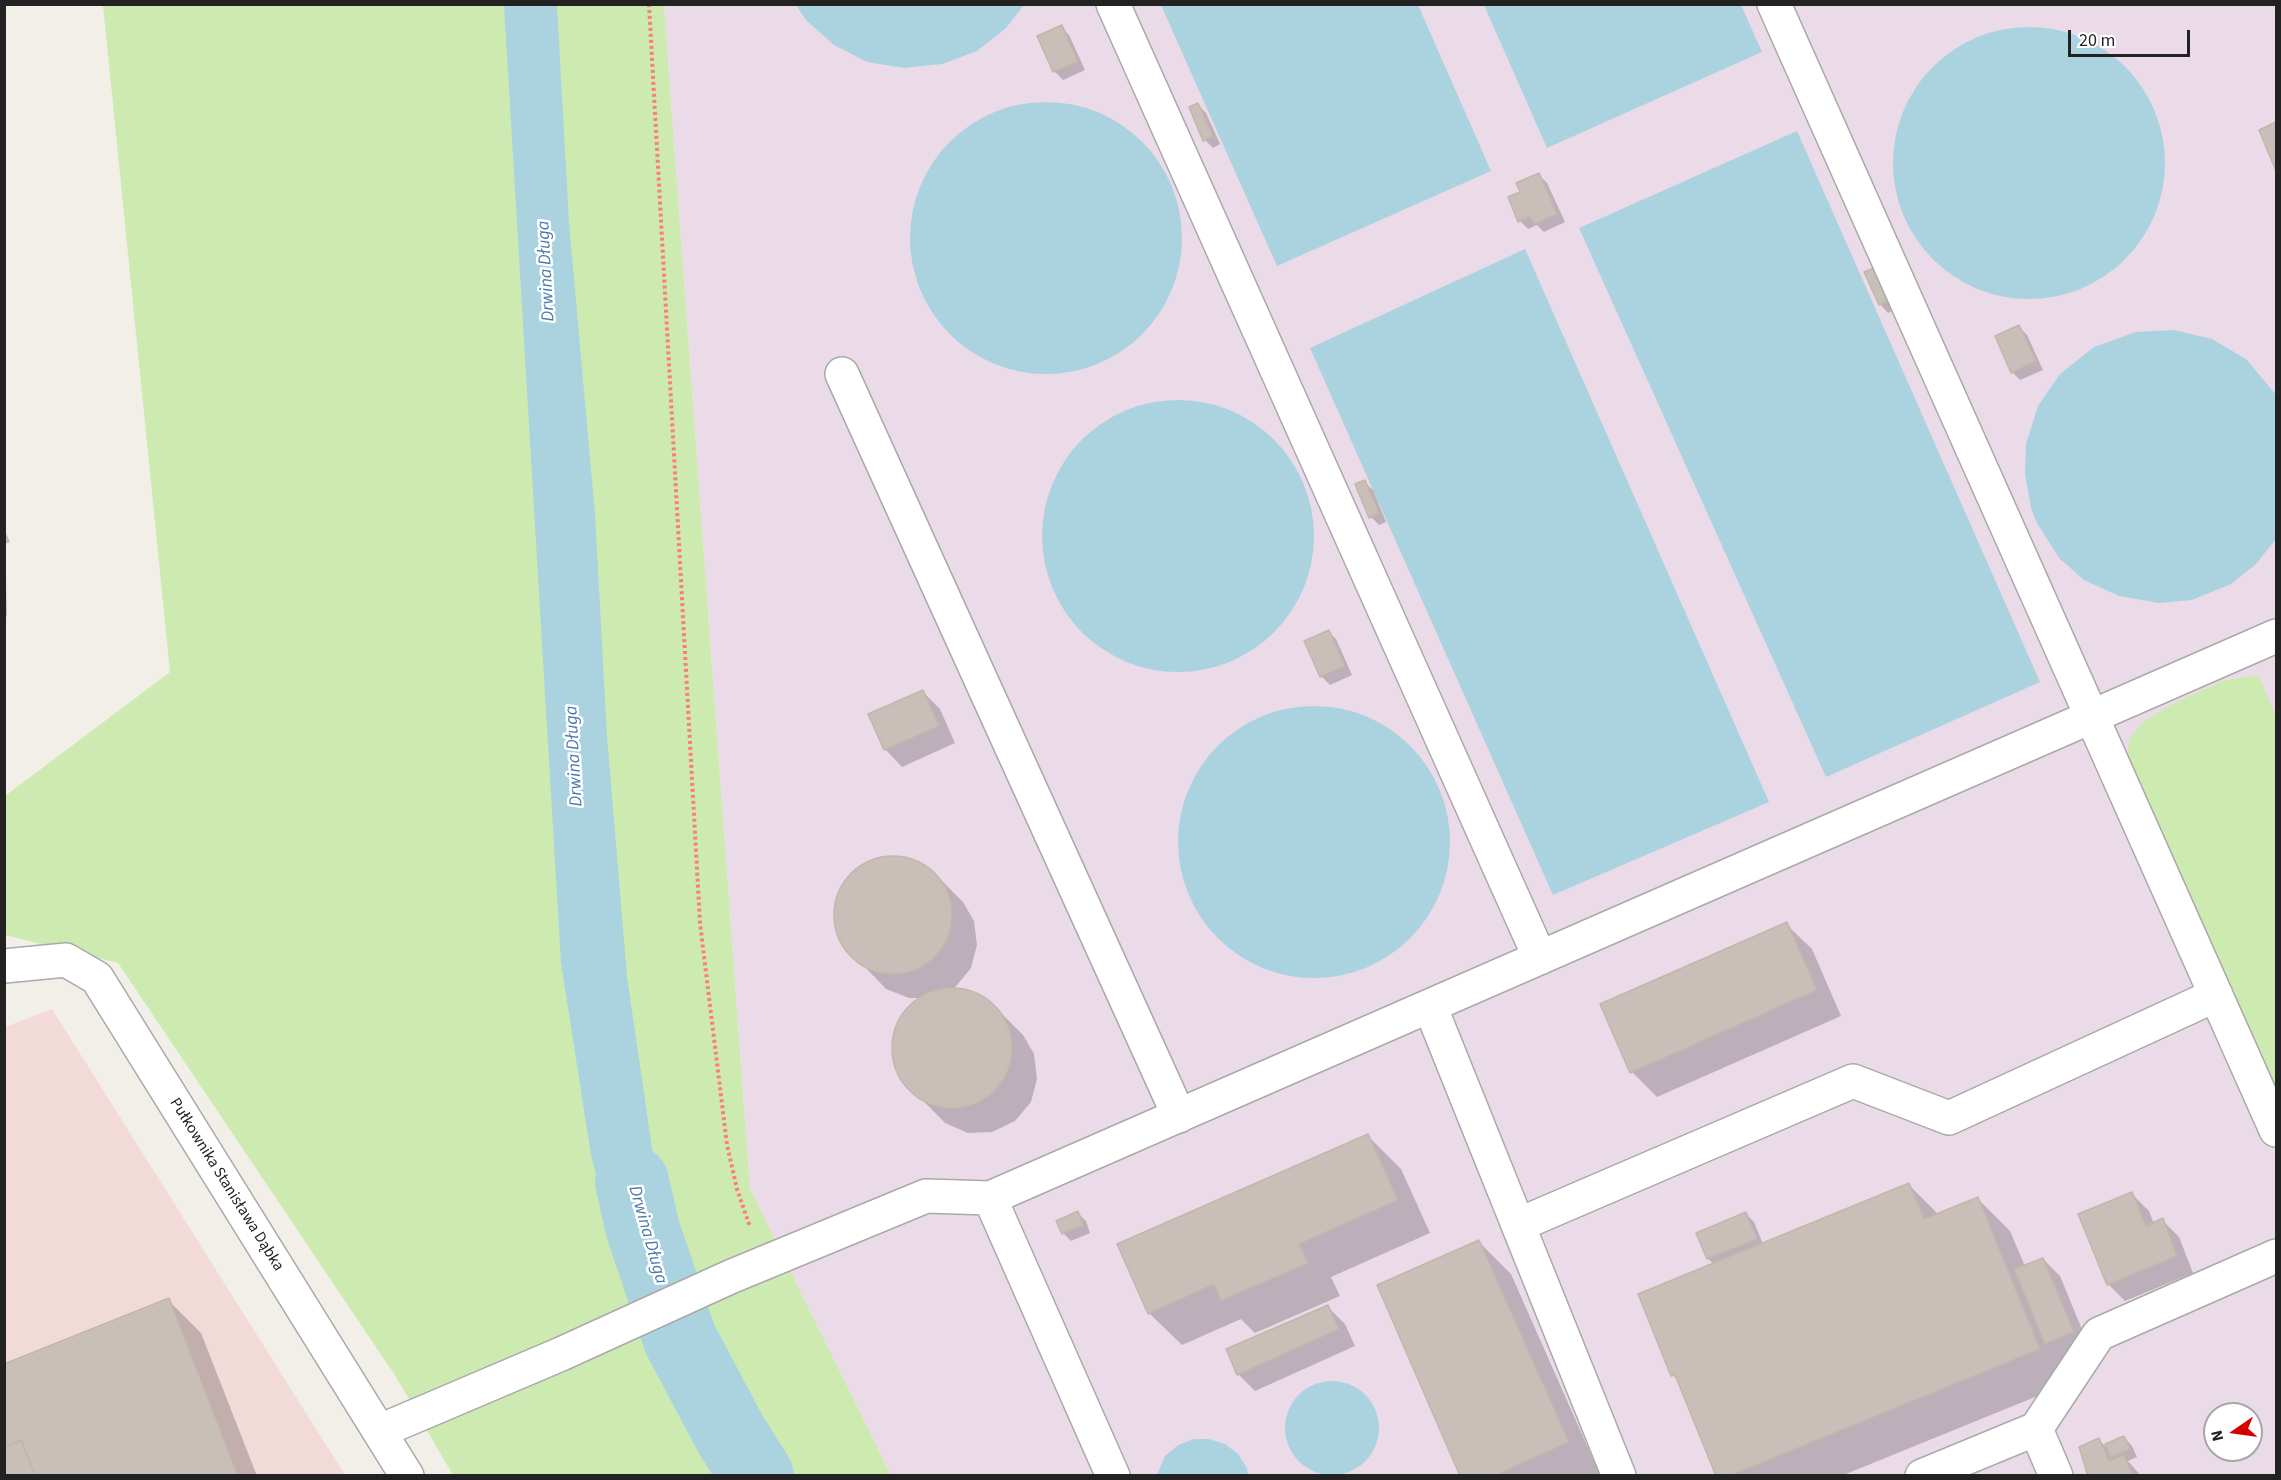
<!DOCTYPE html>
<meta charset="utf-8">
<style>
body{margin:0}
#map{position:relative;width:2281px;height:1480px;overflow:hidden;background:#f2efe9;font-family:"Source Sans 3",sans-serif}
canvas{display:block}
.frame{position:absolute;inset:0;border:6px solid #222;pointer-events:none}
.north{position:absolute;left:2203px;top:1402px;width:60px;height:60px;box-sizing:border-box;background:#fff;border:2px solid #a7a7a7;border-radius:50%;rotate:257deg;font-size:16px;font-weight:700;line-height:24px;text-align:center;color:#222}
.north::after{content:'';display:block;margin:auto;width:21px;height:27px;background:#d40000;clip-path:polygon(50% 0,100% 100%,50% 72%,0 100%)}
.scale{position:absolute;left:2068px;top:30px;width:122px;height:27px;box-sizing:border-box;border:3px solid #222;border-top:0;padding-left:8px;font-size:18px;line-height:21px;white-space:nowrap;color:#222;-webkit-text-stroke:4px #fff;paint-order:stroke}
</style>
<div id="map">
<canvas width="2281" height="1480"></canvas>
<div class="frame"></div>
<div class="north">N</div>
<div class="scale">20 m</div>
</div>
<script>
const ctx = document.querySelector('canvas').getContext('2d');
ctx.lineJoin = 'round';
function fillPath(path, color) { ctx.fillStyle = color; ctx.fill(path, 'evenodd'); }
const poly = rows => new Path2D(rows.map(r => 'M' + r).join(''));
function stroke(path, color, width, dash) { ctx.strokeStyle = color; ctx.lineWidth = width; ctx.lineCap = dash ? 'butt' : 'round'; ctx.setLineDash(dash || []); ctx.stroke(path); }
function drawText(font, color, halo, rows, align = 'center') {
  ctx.font = font + ' "Source Sans 3",sans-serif'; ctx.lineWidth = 5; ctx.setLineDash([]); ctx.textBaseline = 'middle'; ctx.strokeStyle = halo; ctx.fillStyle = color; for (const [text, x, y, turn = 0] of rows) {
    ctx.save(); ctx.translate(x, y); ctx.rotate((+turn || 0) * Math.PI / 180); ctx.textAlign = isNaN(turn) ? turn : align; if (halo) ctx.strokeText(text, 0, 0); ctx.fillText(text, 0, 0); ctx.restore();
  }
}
fillPath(poly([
 [52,1009,345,1475,5,1476,5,1027]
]), '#f2dad9');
fillPath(poly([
 [664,5,2276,5,2276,1475,891,1475,750,1189],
 [2215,1414,2251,1414,2251,1450,2215,1450]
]), '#ebdbe8');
fillPath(poly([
 [103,5,664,5,750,1189,891,1475,453,1475,396,1377,118,963,5,935,5,796,170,672],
 [2258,675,2276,716,2276,1108,2127,758,2130,738,2143,722,2174,703,2226,680]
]), '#cdebb0');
fillPath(poly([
 [504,5,557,5,569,223,595,514,607,736,627,977,663,1223,684,1268,634,1292,617,1258,591,1155,561,963],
 [796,5,1024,5,1006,28,977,51,942,64,904,68,867,62,834,45,806,20],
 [1161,5,1418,5,1491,171,1277,266],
 [1484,5,1741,5,1762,52,1547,148],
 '1893 163a136 136 0 1 1 272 0a136 136 0 1 1-272 0Z',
 '910 238a136 136 0 1 1 272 0a136 136 0 1 1-272 0Z',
 [1797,131,2040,682,1826,777,1579,228],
 [1525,249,1769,802,1553,895,1310,348],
 [2174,330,2212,339,2246,359,2276,395,2276,539,2256,564,2231,584,2192,600,2159,603,2119,596,2084,580,2059,558,2037,523,2031,508,2025,474,2026,444,2038,406,2060,374,2094,347,2136,332],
 '1042 536a136 136 0 1 1 272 0a136 136 0 1 1-272 0Z',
 '1178 842a136 136 0 1 1 272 0a136 136 0 1 1-272 0Z',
 [704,1329,761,1439,785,1475,716,1475,671,1400,651,1344],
 '1285 1428a47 47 0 1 1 94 0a47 47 0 1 1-94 0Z',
 [1194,1439,1209,1439,1225,1444,1238,1454,1247,1468,1248,1475,1157,1475,1165,1456,1178,1445]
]), '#aad3df');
fillPath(poly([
 [1061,27,1069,35,1085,70,1063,80,1054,71,1039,37],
 [1198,105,1206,113,1220,144,1213,148,1205,140],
 [2276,124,2276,167,2261,131],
 [1539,175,1547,183,1565,222,1544,232,1537,225,1528,229,1520,221],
 [1866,273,1896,309,1888,313,1880,304],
 [2019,327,2027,335,2043,370,2020,380,2012,372],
 [1364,482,1373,490,1386,522,1379,525,1371,517],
 [4,529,10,542,5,544,7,616,4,617],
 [1328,631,1336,639,1352,675,1330,685,1322,677,1306,641],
 [923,692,940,709,955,743,902,767,886,750,870,715],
 [899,857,920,863,937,876,963,902,974,921,977,945,971,968,953,990,979,995,997,1009,1023,1035,1034,1054,1037,1079,1031,1102,1015,1121,992,1132,968,1133,945,1123,902,1079,894,1059,894,1037,902,1017,923,998,909,998,886,989,844,945,836,925,836,904,844,884,858,868,877,859],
 [1786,924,1812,949,1841,1016,1657,1097,1632,1072],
 [1368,1136,1401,1169,1430,1233,1331,1277,1340,1296,1255,1333,1241,1319,1182,1345,1149,1313],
 [1909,1185,1939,1215,1978,1199,2010,1231,2025,1266,2043,1259,2060,1276,2090,1349,2072,1382,1841,1476,1717,1476,1680,1383,1673,1375,1714,1264,1708,1259,1746,1214,1754,1222,1763,1244],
 [2132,1194,2149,1211,2154,1224,2162,1220,2179,1237,2193,1273,2125,1301,2108,1284],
 [1078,1213,1086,1221,1090,1233,1071,1241,1063,1233],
 [1479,1242,1511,1274,1600,1475,1462,1476],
 [168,1300,201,1333,257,1476,4,1476,4,1365],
 [1328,1307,1345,1324,1355,1346,1255,1391,1238,1374],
 [2124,1437,2132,1446,2137,1457,2128,1461,2141,1476,2092,1476,2099,1440,2110,1451]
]), '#0003');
stroke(poly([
 [632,1182,643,1230,680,1339,731,1435,757,1476]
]), '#aad3df', 74);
const building = poly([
 [1062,25,1078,62,1053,72,1037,36,1062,25],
 [1198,103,1213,136,1203,141,1189,107,1198,103],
 [2276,122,2276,171,2259,130,2276,122],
 [1539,173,1557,214,1534,224,1530,216,1518,222,1508,197,1520,192,1516,183,1539,173],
 [1874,268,1889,301,1879,305,1864,272,1874,268],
 [2019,325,2036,361,2011,373,1995,336,2019,325],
 [1365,480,1379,513,1369,518,1355,484,1365,480],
 [1329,630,1345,666,1320,677,1304,641,1329,630],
 [923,690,939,726,884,750,868,714,923,690],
 '834 915a59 59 0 1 1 118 0a59 59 0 1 1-118 0Z',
 [1787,922,1817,990,1630,1073,1600,1004,1787,922],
 '892 1048a60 60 0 1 1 120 0a60 60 0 1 1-120 0Z',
 [1368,1134,1398,1200,1299,1244,1308,1263,1221,1301,1214,1284,1148,1314,1117,1244,1368,1134],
 [1909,1183,1924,1219,1978,1197,2040,1349,1729,1476,1716,1476,1675,1375,1671,1376,1638,1294,1909,1183],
 [2132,1192,2146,1226,2163,1218,2177,1256,2107,1285,2078,1214,2132,1192],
 [1078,1211,1083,1225,1062,1234,1056,1221,1078,1211],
 [1746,1212,1757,1239,1707,1259,1696,1233,1746,1212],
 [1479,1240,1569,1442,1494,1476,1460,1476,1377,1285,1479,1240],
 [2043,1258,2074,1332,2045,1344,2014,1269,2043,1258],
 [169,1298,238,1476,35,1476,21,1440,4,1447,4,1364,169,1298],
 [1328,1305,1339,1329,1237,1375,1226,1349,1328,1305],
 [2124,1436,2130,1449,2111,1457,2105,1444,2124,1436],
 [2099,1438,2109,1461,2124,1455,2133,1476,2088,1476,2079,1447,2099,1438],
 [22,1441,35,1476,4,1476,4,1447,22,1441]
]);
fillPath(building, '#c7bfb8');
stroke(building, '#c4b6ab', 1.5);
const minor = poly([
 [1113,4,1540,958],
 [1774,4,2276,1130],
 [842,374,1179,1116],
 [4,966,66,960,97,978,407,1476],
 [1430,1006,1619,1476],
 [1518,1225,1853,1081,1949,1118,2216,995],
 [2036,1429,2099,1334,2276,1256],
 [380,1431,561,1354,730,1277,926,1196,990,1198],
 [1113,1476,990,1198,2276,636],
 [1922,1476,2036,1429,2056,1476]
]);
stroke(minor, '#a9a9a9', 36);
stroke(poly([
 [649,4,700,923,727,1145,737,1189,750,1227]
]), '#fa8072', 4, [3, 3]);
stroke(minor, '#fff', 33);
drawText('16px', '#222', '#fff', [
 ["Pułkownika Stanisława Dąbka",226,1185,58]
]);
drawText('italic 18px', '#4a7aab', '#fff', [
 ["Drwina Długa",547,271,-93],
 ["Drwina Długa",575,756,-93],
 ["Drwina Długa",647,1235,74]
]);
</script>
